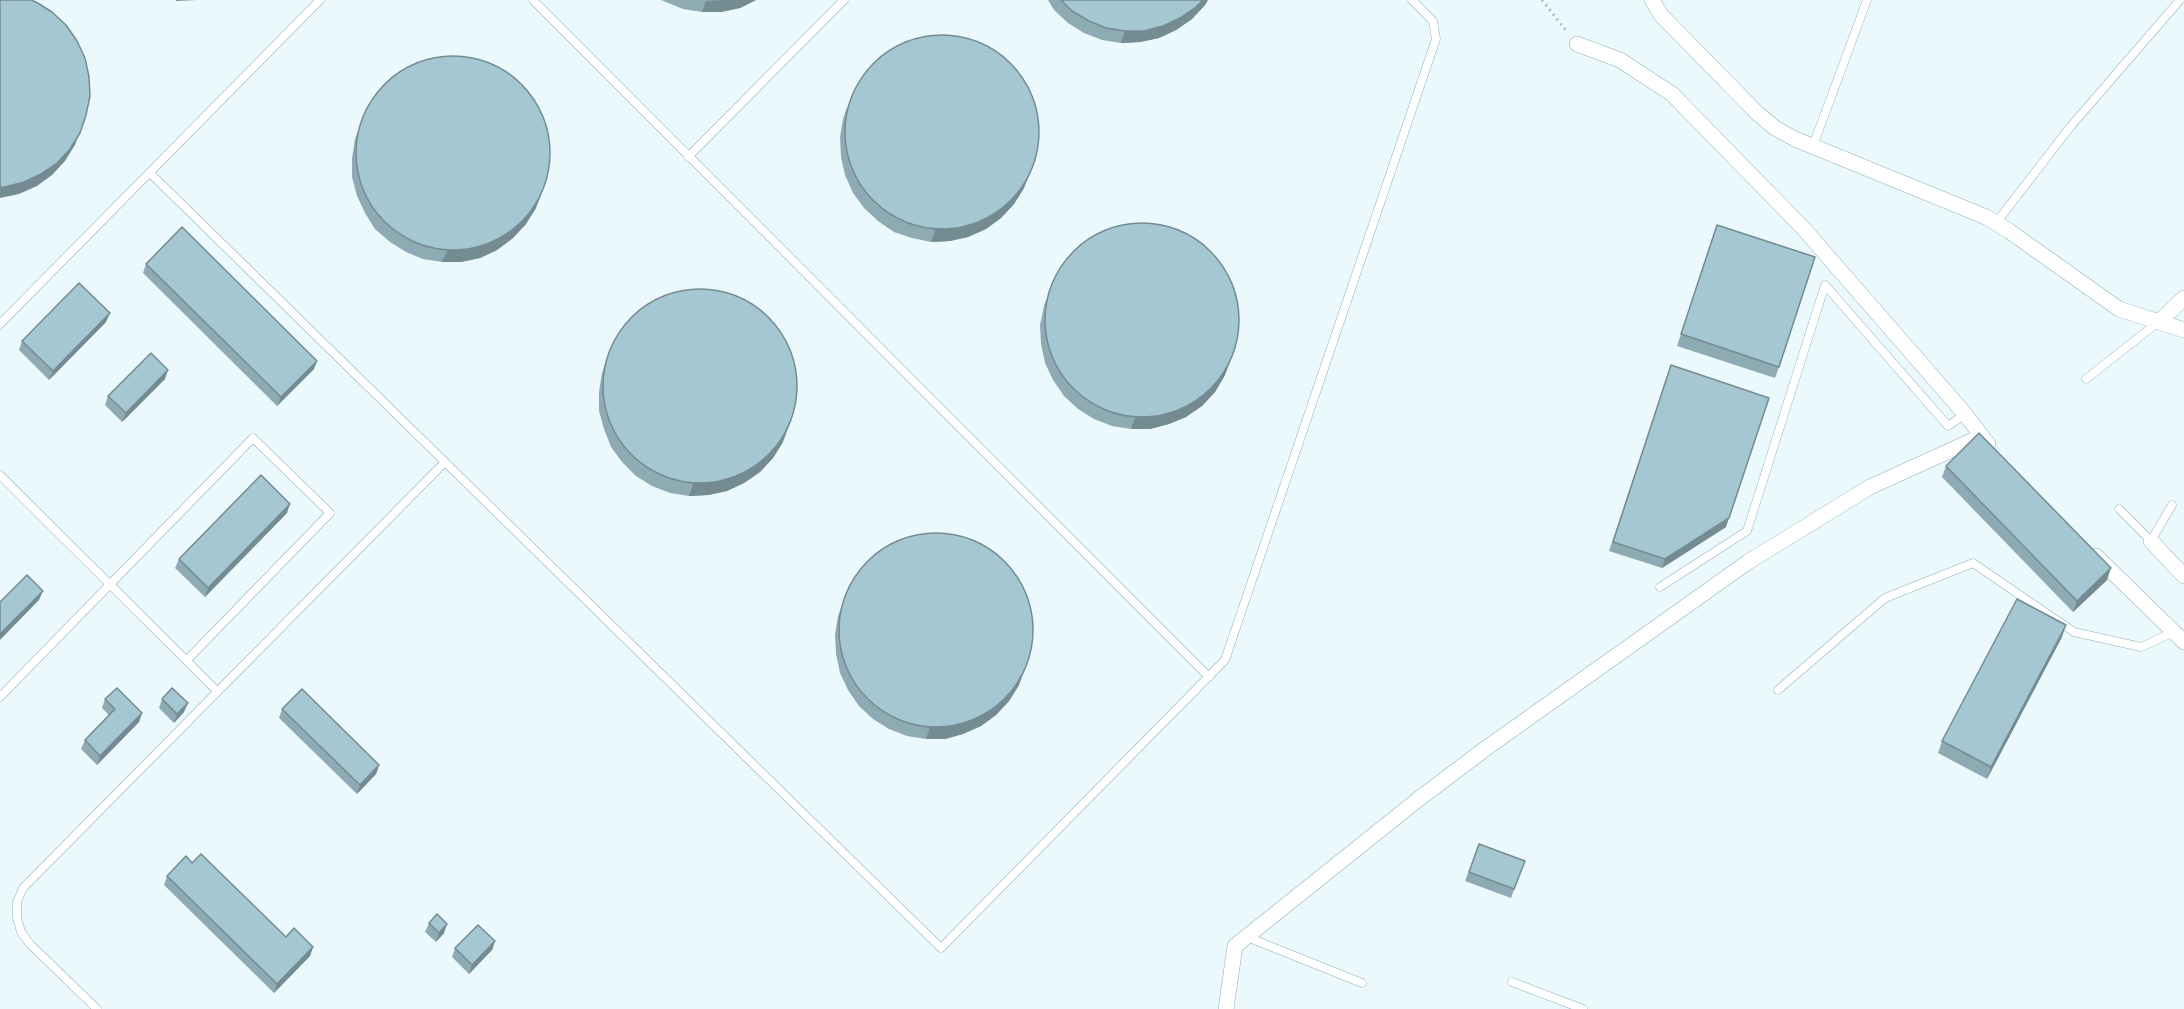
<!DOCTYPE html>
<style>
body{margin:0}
canvas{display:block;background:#ebf9fd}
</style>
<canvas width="2184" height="1009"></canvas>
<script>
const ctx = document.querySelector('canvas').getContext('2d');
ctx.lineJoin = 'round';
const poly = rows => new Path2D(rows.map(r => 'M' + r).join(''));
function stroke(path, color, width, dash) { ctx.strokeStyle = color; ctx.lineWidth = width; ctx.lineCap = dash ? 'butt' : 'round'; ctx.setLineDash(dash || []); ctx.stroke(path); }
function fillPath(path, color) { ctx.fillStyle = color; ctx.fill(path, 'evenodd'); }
const lane = poly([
 [533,0,1209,677],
 [1813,146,1867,0],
 [688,157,844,0],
 [150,173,941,948,1225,660,1436,39,1433,21,1412,0],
 [1996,223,2071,126,2180,0],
 [0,324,320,0],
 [2086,379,2157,323],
 [0,475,217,691],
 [2119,509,2151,541,2172,505],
 [1660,587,1747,531,1825,285,1948,426,1965,414],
 [1778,690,1885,598,1973,563,2074,632,2141,647,2174,632],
 [0,697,253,438,330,513,187,660],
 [1247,937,1362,983],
 [1512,982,1583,1009],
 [97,1009,30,944,21,932,17,917,17,902,23,888,445,462]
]);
const street = poly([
 [1652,0,1661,15,1757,113,1775,128,1795,139,1986,217,2009,231,2119,309,2184,330],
 [1577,44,1620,60,1672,94,1803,228,1965,414,1988,444],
 [2159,322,2184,298],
 [2151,541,2184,576],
 [2096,556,2184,642],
 [1226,1009,1235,946,1420,798,1485,749,1748,562,1870,487,1982,436]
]);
stroke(lane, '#8fb1ba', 9);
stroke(street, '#8fb1ba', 16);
stroke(poly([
 [1542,0,1568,33]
]), '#a3b0b4', 3, [1.5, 4.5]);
stroke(lane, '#fff', 8);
stroke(street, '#fff', 15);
fillPath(poly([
 [661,0,756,0,740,8,721,12,702,12,683,9],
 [1048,0,1208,0,1205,5,1192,19,1176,30,1159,38,1140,42,1121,43,1102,40,1084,33,1068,23,1054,10],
 [847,107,1024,188,1014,204,1001,218,986,229,968,237,950,241,931,242,912,238,894,232,878,221,864,208,853,193,845,175,841,157,840,137,843,119],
 [366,109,536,208,526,224,513,238,497,250,480,258,461,262,442,262,423,259,406,252,390,242,375,229,365,213,357,196,352,177,352,158,355,139],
 [1713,237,1779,367,1775,378,1677,346],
 [146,264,314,369,277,406,143,273],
 [1055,277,1225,375,1215,392,1202,406,1186,417,1169,424,1150,429,1131,429,1112,426,1094,419,1078,409,1064,396,1053,380,1045,363,1041,344,1040,325,1044,306],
 [106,322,49,380,19,350,22,341],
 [613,343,783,442,773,458,760,472,744,483,727,491,708,495,689,496,670,493,652,486,636,476,622,462,611,447,604,429,599,411,599,392,602,373],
 [1671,365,1726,527,1662,568,1609,551],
 [165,379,122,422,105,405,108,396],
 [1946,466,2107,580,2073,612,1942,477],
 [287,513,205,597,175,568,179,559],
 [849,586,1019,685,1009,701,996,715,981,726,963,734,945,739,926,739,907,736,889,729,873,719,859,706,848,690,840,673,836,654,835,635,838,616],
 [2062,637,1987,779,1938,753,1942,741],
 [105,699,142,713,139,722,97,765,81,749,85,740,109,715,102,708],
 [162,699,184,712,174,723,159,708],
 [282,709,379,765,376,774,357,794,279,718],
 [1479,844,1525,861,1511,898,1465,881],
 [192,863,286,937,313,947,310,956,274,993,164,885,167,876],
 [429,923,444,933,436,942,425,932],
 [495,941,492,950,469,974,452,957,455,948]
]), '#8eabb4');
fillPath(poly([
 [176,0,197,0,176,1],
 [725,0,756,0,740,8,721,12,702,12,706,1],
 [1203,0,1208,0,1205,5,1192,19,1176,30,1159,38,1140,42,1121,43,1125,31],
 [86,115,75,145,65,161,52,175,37,186,19,194,0,198,0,187],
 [1036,158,1024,188,1014,204,1001,218,986,229,968,237,950,241,931,242,935,230],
 [547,179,536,208,526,224,513,238,497,250,480,258,461,262,442,262,447,251],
 [110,313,106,322,49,380,53,371],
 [1236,346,1225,375,1215,392,1202,406,1186,417,1169,424,1150,429,1131,429,1135,418],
 [317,361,314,369,277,406,281,397],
 [168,370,165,379,122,422,126,413],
 [794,412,783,442,773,458,760,472,744,483,727,491,708,495,689,496,693,484],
 [290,504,287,513,205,597,208,588],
 [1729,518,1726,527,1662,568,1665,559],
 [2111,568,2107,580,2073,612,2077,601],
 [43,591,39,600,0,640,0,634],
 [2066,625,2062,637,1987,779,1991,767],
 [1030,655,1019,685,1009,701,996,715,981,726,963,734,945,739,926,739,930,727],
 [188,703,184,712,174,723,177,714],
 [142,713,139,722,97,765,100,756],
 [379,765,376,774,357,794,360,785],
 [447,924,444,933,436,942,439,933],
 [495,941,492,950,469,974,472,965],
 [313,947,310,956,274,993,277,984]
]), '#748b92');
const building = poly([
 [0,0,31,0,36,2,52,12,66,25,77,41,85,58,89,77,90,96,86,115,80,133,70,149,57,163,41,174,24,182,5,187,0,187,0,0],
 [1061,0,1203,0,1196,7,1180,18,1163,26,1144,31,1125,31,1106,28,1089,21,1072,11,1061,0],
 '845 132a97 97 0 1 1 194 0a97 97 0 1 1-194 0Z',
 '356 153a97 97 0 1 1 194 0a97 97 0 1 1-194 0Z',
 '1045 320a97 97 0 1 1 194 0a97 97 0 1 1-194 0Z',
 [1717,225,1815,257,1779,367,1681,334,1717,225],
 [182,227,317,361,281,397,146,264,182,227],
 [79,283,110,313,53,371,22,341,79,283],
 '603 386a97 97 0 1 1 194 0a97 97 0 1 1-194 0Z',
 [151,353,168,370,126,413,108,396,151,353],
 [1671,365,1769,398,1729,518,1665,559,1613,542,1671,365],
 [1979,433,2111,568,2077,601,1946,466,1979,433],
 [261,475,290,504,208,588,179,559,261,475],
 '839 630a97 97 0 1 1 194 0a97 97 0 1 1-194 0Z',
 [27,575,43,591,0,634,0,602,27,575],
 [2017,599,2066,625,1991,767,1942,741,2017,599],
 [117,688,142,713,100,756,85,740,115,709,105,699,117,688],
 [172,688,188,703,177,714,162,699,172,688],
 [302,689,379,765,360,785,282,709,302,689],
 [1479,844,1525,861,1514,889,1469,872,1479,844],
 [201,854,286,937,294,928,313,947,277,984,167,876,186,856,192,863,201,854],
 [437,914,447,924,439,933,429,923,437,914],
 [478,925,495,941,472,965,455,948,478,925]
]);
fillPath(building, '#a5c7d1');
stroke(building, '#748b92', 1.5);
</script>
